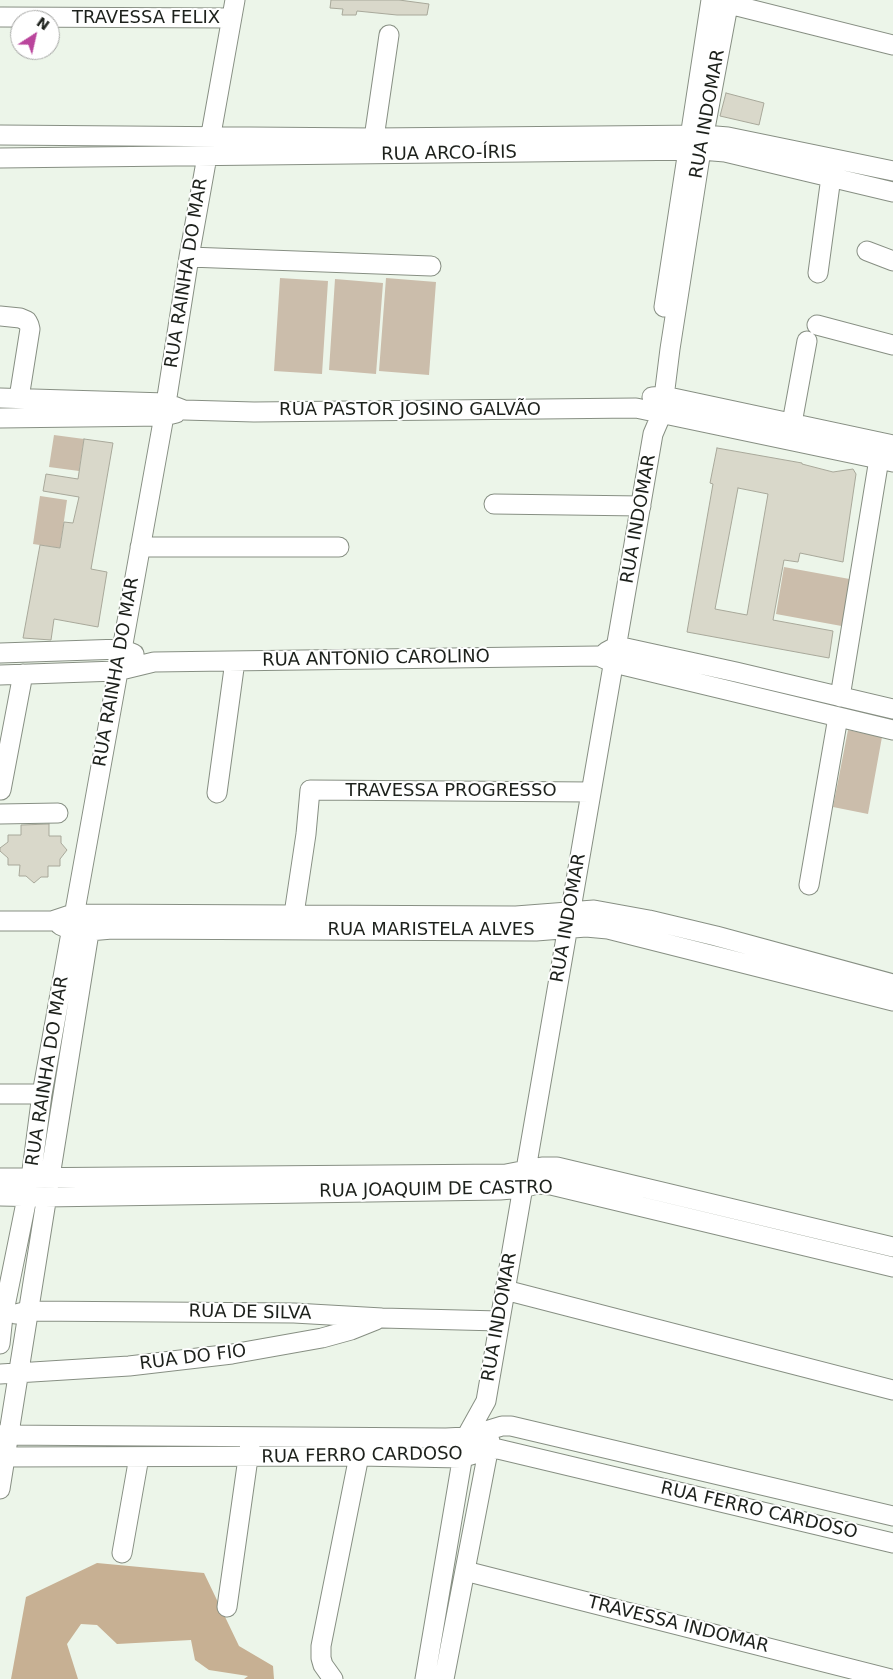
<!DOCTYPE html>
<meta charset="utf-8">
<style>
body{margin:0}
#map{position:relative;width:893px;height:1679px;overflow:hidden;background:#ecf5e9;font-family:"DejaVu Sans",sans-serif}
canvas{display:block}
.north{position:absolute;left:10px;top:10px;width:50px;height:50px;box-sizing:border-box;background:#fff;border:1px solid #a5a6a4;border-radius:50%;rotate:35deg;font-size:14px;font-weight:700;line-height:20px;text-align:center;color:#1d211c}
.north::after{content:'';display:block;margin:auto;width:18px;height:22px;background:#ba459c;clip-path:polygon(50% 0,100% 100%,50% 72%,0 100%)}
</style>
<div id="map">
<canvas width="893" height="1679"></canvas>
<div class="north">N</div>
</div>
<script>
const ctx = document.querySelector('canvas').getContext('2d');
ctx.lineJoin = 'round';
function fillPath(path, color) { ctx.fillStyle = color; ctx.fill(path, 'evenodd'); }
const poly = rows => new Path2D(rows.map(r => 'M' + r).join(''));
function stroke(path, color, width, dash) { ctx.strokeStyle = color; ctx.lineWidth = width; ctx.lineCap = dash ? 'butt' : 'round'; ctx.setLineDash(dash || []); ctx.stroke(path); }
function drawText(font, color, halo, rows, align = 'center') {
  ctx.font = font + ' "DejaVu Sans",sans-serif'; ctx.lineWidth = 4; ctx.setLineDash([]); ctx.textBaseline = 'middle'; ctx.strokeStyle = halo; ctx.fillStyle = color; for (const [text, x, y, turn = 0] of rows) {
    ctx.save(); ctx.translate(x, y); ctx.rotate((+turn || 0) * Math.PI / 180); ctx.textAlign = isNaN(turn) ? turn : align; if (halo) ctx.strokeText(text, 0, 0); ctx.fillText(text, 0, 0); ctx.restore();
  }
}
fillPath(poly([
 [280,278,328,281,322,374,274,371],
 [386,278,436,282,429,375,379,371],
 [335,279,383,283,376,374,329,370],
 [54,435,84,439,79,471,49,467],
 [40,496,67,500,60,548,33,544],
 [784,567,855,580,847,627,776,614],
 [848,730,882,737,868,814,833,807]
]), '#cbbdab');
fillPath(poly([
 [97,1563,204,1573,239,1646,273,1666,274,1679,244,1679,248,1676,209,1670,195,1660,191,1640,117,1644,97,1625,81,1624,67,1644,78,1679,11,1679,26,1597]
]), '#c7b093');
const building = poly([
 [331,0,399,0,429,4,427,15,397,15,357,11,356,15,342,15,343,9,330,8,331,0],
 [726,93,764,103,759,125,720,116,726,93],
 [84,439,113,443,91,569,107,572,98,627,54,619,51,640,23,638,40,545,60,548,64,522,73,523,79,497,43,491,46,474,78,479,84,439],
 [717,448,802,463,802,464,833,472,853,469,856,474,843,562,800,553,798,562,784,560,773,620,833,631,829,658,687,632,713,484,710,483,717,448],
 [738,488,768,494,747,615,715,609,738,488],
 [49,824,49,836,61,836,61,843,67,850,60,859,60,866,48,866,48,877,41,877,34,883,26,876,19,876,20,865,8,865,8,858,0,851,0,848,8,842,8,835,21,835,21,825,49,824]
]);
fillPath(building, '#d9d8ca');
stroke(building, '#a8a89a', 1);
const minor = poly([
 [717,1,893,45],
 [1,17,231,18],
 [0,135,374,138,704,135,728,137,893,171],
 [370,148,374,138,389,35],
 [0,158,701,150,725,152,893,192],
 [867,251,893,261],
 [189,257,431,266],
 [818,273,831,177],
 [664,307,711,0],
 [0,316,20,318,27,321,29,325,30,329,19,398],
 [817,325,893,345],
 [652,397,664,396,893,445],
 [0,398,166,403,184,410,254,412,636,408,893,462],
 [0,418,164,416,176,413],
 [792,423,807,341],
 [494,504,641,506],
 [140,547,339,547],
 [606,652,617,646,736,672,893,709],
 [0,653,122,649,134,654],
 [0,675,117,671,154,662,598,656,614,663,893,730],
 [840,697,879,459],
 [1,790,23,674],
 [217,793,235,661],
 [0,814,58,813],
 [809,885,838,717],
 [294,914,306,834,310,790,591,792],
 [0,921,52,921,73,914,516,916,594,910,649,920,716,936,893,984],
 [60,925,71,930,89,931,112,929,536,931,586,927,608,929,893,1001],
 [0,1094,42,1094],
 [0,1178,506,1174,542,1167,557,1167,893,1247],
 [0,1196,45,1197,500,1190,523,1188,537,1184,551,1185,893,1267],
 [505,1290,893,1390],
 [16,1314,28,1311,294,1313,382,1318,499,1321],
 [0,1344,3,1316,31,1178,42,1094,164,416,189,257,235,0],
 [0,1374,129,1366,232,1354,322,1338,351,1330,376,1320],
 [0,1435,446,1438,466,1437,502,1426,511,1426,893,1516],
 [0,1457,359,1456,461,1458,488,1450,498,1449,893,1543],
 [0,1489,91,920],
 [122,1553,139,1457],
 [465,1571,891,1679],
 [227,1607,250,1444],
 [333,1679,323,1665,321,1658,321,1646,359,1456],
 [425,1679,466,1437,486,1401,653,434,662,413,670,349,701,150,729,0],
 [444,1679,490,1441]
]);
stroke(minor, '#878f83', 21);
stroke(minor, '#fff', 19);
drawText('18px', '#1d211c', '#fff', [
 ["TRAVESSA FELIX",146,18],
 ["RUA INDOMAR",708,114,-80],
 ["RUA ARCO-ÍRIS",449,154,-1],
 ["RUA RAINHA DO MAR",187,273,-81],
 ["RUA PASTOR JOSINO GALVÃO",410,410],
 ["RUA INDOMAR",639,519,-80],
 ["RUA ANTONIO CAROLINO",376,659,-1],
 ["RUA RAINHA DO MAR",117,672,-80],
 ["TRAVESSA PROGRESSO",451,791],
 ["RUA INDOMAR",569,918,-80],
 ["RUA MARISTELA ALVES",431,930],
 ["RUA RAINHA DO MAR",48,1071,-81],
 ["RUA JOAQUIM DE CASTRO",436,1190,-1],
 ["RUA DE SILVA",250,1313,1],
 ["RUA INDOMAR",500,1317,-80],
 ["RUA DO FIO",193,1358,-7],
 ["RUA FERRO CARDOSO",362,1456,-1],
 ["RUA FERRO CARDOSO",759,1511,13],
 ["TRAVESSA INDOMAR",678,1625,14]
]);
</script>
